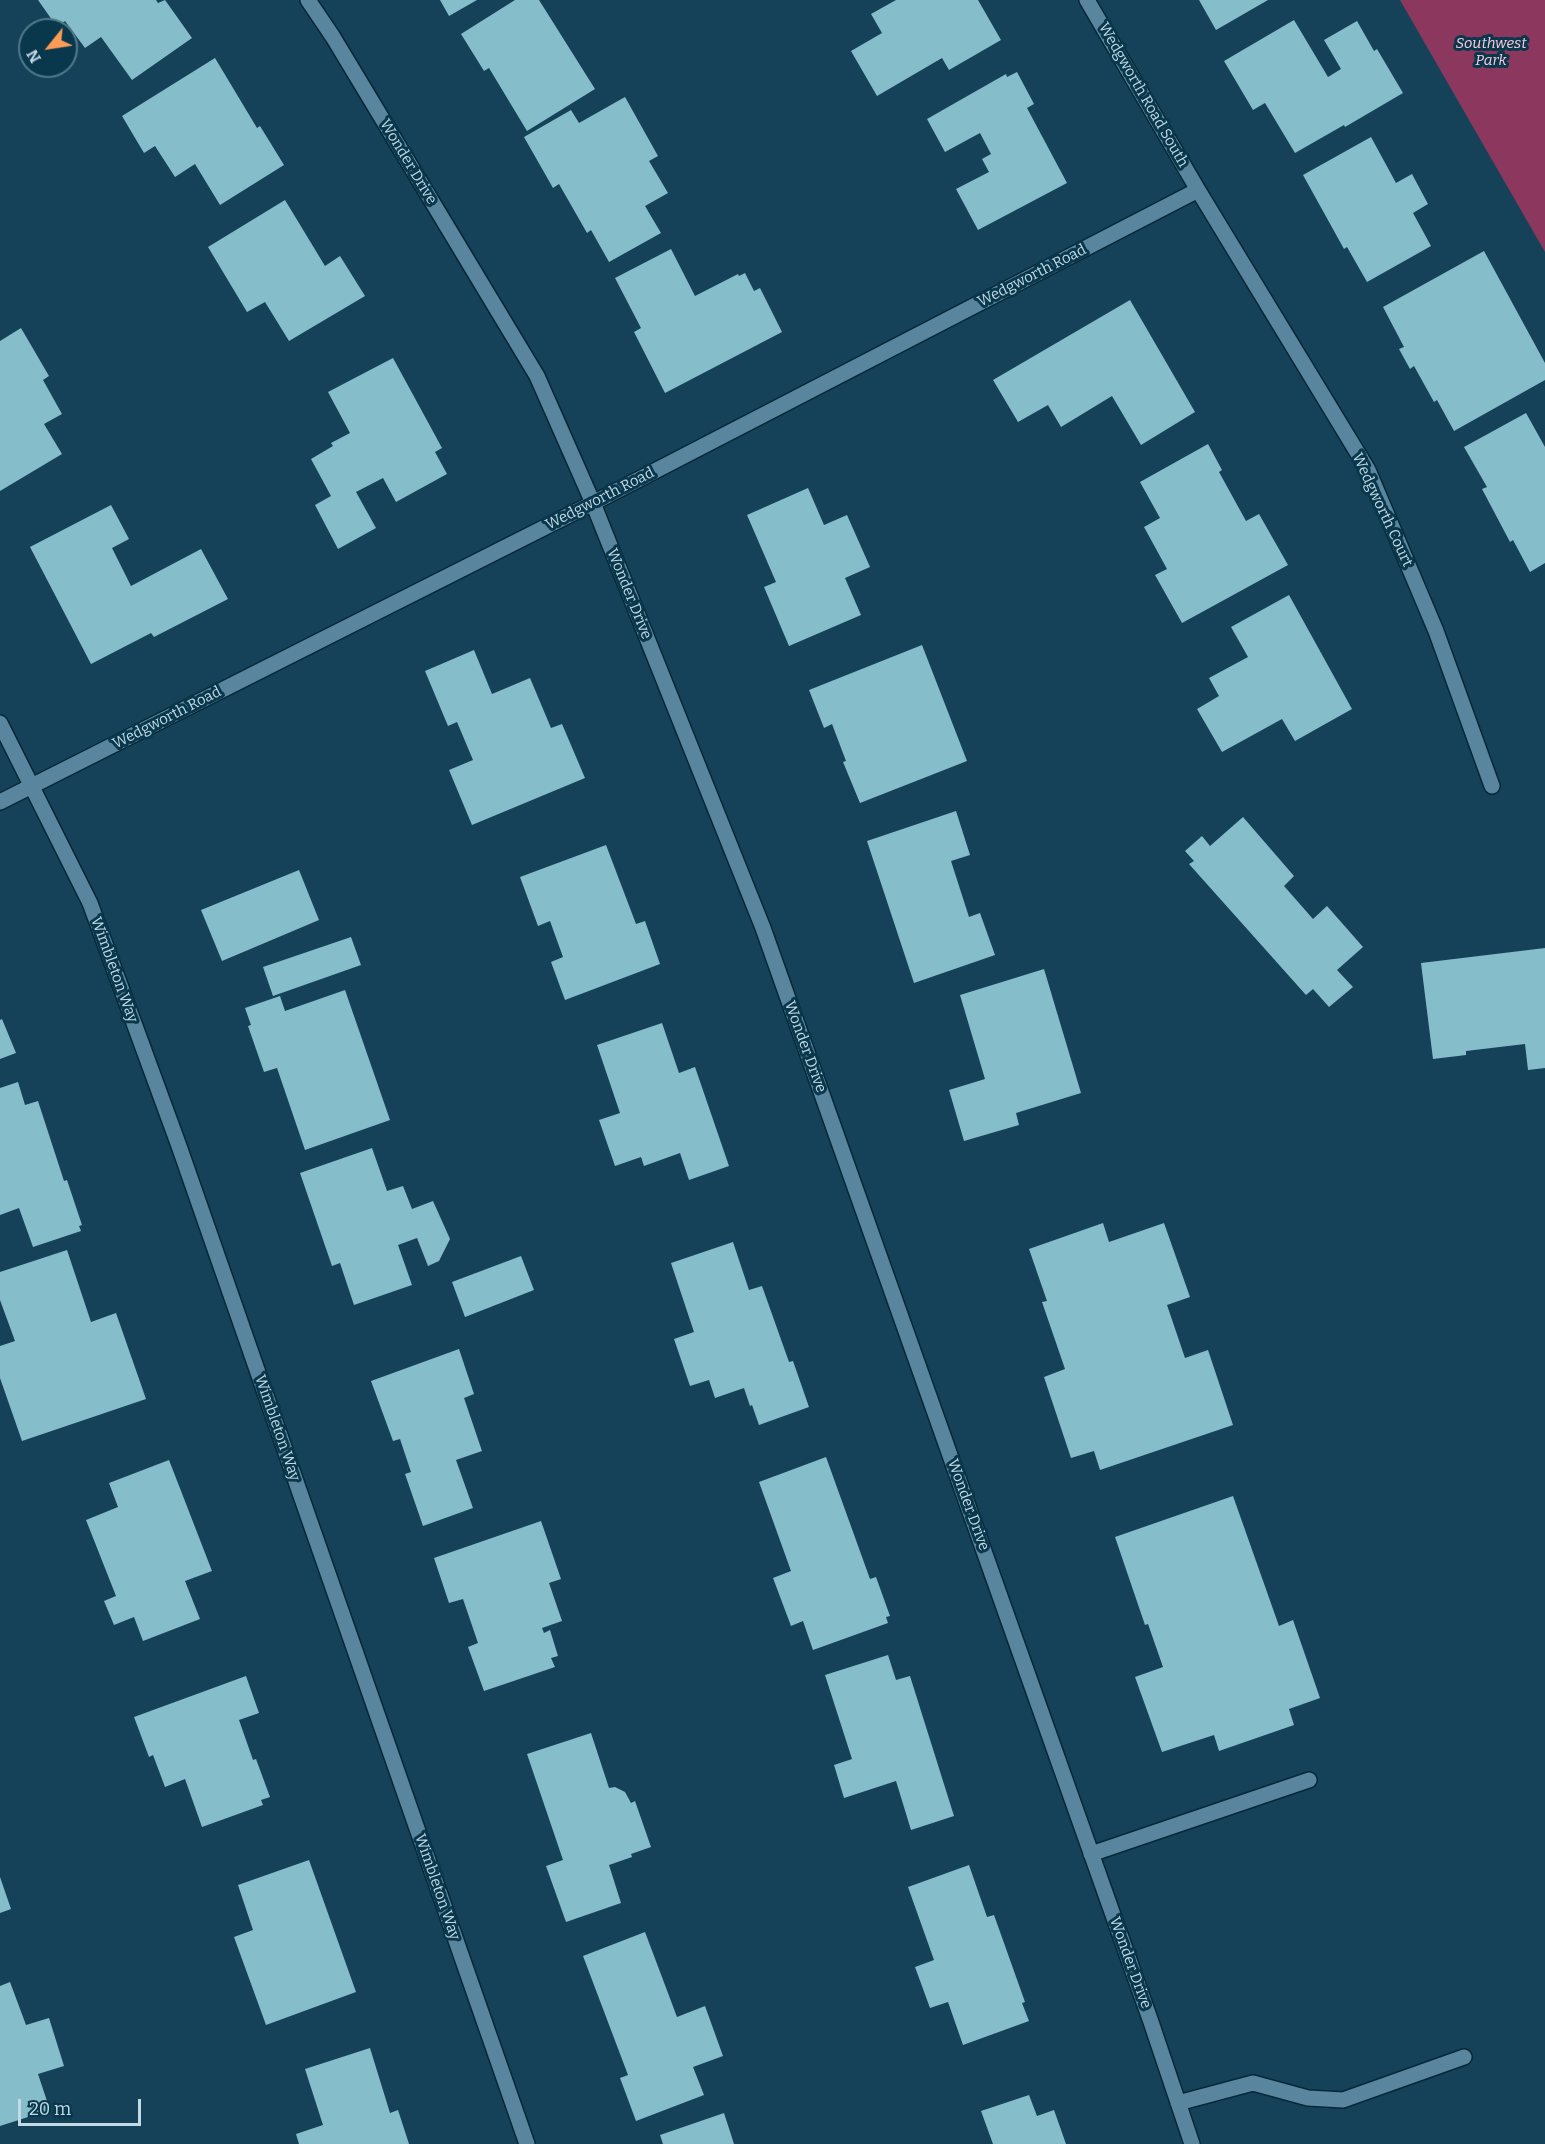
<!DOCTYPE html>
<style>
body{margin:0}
#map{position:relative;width:1545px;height:2144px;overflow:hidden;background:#164259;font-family:Bitter,serif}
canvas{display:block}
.north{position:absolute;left:18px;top:18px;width:60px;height:60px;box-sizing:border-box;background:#09384d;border:2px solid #53788a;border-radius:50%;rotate:240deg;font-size:16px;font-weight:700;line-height:24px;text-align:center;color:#c2d9e6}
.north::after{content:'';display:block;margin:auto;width:21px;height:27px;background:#fd9c56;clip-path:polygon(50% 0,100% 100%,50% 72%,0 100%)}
.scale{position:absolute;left:18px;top:2099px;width:123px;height:27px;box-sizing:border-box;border:3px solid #c2d9e6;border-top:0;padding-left:8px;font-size:18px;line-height:21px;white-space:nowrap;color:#c2d9e6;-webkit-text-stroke:4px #09384d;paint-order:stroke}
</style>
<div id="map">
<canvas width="1545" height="2144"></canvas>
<div class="north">N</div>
<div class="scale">20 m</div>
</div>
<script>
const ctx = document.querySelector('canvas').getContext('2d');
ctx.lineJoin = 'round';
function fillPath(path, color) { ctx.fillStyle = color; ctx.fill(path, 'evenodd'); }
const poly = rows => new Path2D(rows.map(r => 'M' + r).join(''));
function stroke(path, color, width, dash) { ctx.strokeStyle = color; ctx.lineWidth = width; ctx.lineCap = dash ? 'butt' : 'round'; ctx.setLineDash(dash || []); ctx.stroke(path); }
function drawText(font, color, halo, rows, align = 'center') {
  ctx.font = font + ' Bitter,serif'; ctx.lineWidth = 6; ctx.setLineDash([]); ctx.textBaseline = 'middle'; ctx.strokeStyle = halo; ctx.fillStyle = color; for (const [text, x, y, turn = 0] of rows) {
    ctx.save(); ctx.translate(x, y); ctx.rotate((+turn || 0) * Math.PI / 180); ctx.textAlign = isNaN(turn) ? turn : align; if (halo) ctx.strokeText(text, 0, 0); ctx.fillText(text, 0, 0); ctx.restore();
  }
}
fillPath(poly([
 [1400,0,1545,0,1545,252]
]), '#8c385e');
fillPath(poly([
 [38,0,156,0,158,3,165,0,192,38,132,80,101,37,85,48,65,21,57,27],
 [440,0,477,0,449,16],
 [515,0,539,0,595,89,527,131,489,68,484,71,461,34],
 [896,0,978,0,1001,40,949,70,942,58,877,96,851,51,882,33,871,14],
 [1199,0,1268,0,1216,30],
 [1294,20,1328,77,1341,69,1324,40,1357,21,1374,51,1377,49,1403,93,1345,127,1344,125,1295,153,1265,103,1253,110,1224,61],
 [215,58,257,128,260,126,284,165,220,205,195,164,175,177,155,146,144,153,122,116],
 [1017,72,1034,104,1027,108,1067,183,978,230,956,189,989,172,982,159,991,154,980,133,945,152,927,119,1006,74,1007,77],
 [625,97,658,156,649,161,668,193,645,206,661,233,609,262,591,230,587,233,559,184,553,188,524,137,571,110,579,123],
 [1371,137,1396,183,1412,174,1428,204,1413,213,1431,246,1367,282,1347,247,1344,249,1303,175],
 [285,200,325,266,340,256,365,296,289,341,265,302,247,312,208,247],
 [671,249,695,296,738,274,739,276,745,273,754,291,760,288,782,332,665,393,634,332,641,328,615,278],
 [1484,251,1545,363,1545,380,1454,431,1437,400,1434,402,1414,366,1410,369,1399,349,1404,347,1383,307],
 [1130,300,1195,412,1141,445,1112,396,1061,427,1048,405,1018,422,993,380],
 [21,328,49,376,43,380,62,414,44,424,62,454,0,491,0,341],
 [393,358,442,448,435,452,447,474,396,502,383,478,356,492,376,528,338,549,315,505,331,496,311,459,333,446,331,443,350,433,328,392],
 [1526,413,1545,447,1545,563,1530,572,1513,540,1510,542,1482,489,1487,487,1464,447],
 [1208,444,1222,470,1219,472,1246,521,1259,514,1288,565,1182,623,1155,575,1167,569,1144,527,1160,518,1140,482],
 [808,488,824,525,847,515,870,567,845,578,861,615,789,646,764,587,776,582,747,515],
 [111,505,129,539,112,548,131,586,201,549,228,599,154,637,151,633,91,664,30,547],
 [1289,595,1352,709,1295,741,1282,719,1222,752,1197,709,1219,696,1209,678,1248,657,1231,627],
 [922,645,967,761,860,803,843,762,846,761,832,724,824,728,809,690],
 [474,650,492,694,530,678,551,728,562,724,585,778,472,825,449,770,473,760,457,722,448,726,425,671],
 [956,811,970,855,951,861,969,917,980,913,995,955,914,983,867,841],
 [1243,817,1294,876,1284,886,1313,919,1327,906,1363,947,1337,970,1353,987,1329,1007,1313,989,1306,995,1189,864,1194,861,1185,851,1202,836,1210,846],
 [606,845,636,924,645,921,660,964,565,1000,551,962,563,957,550,921,538,926,520,877],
 [299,870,319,920,222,961,201,910],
 [351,937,361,965,273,996,263,967],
 [1545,948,1545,1068,1528,1070,1525,1044,1466,1051,1466,1055,1433,1059,1421,963],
 [1044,969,1081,1093,1016,1113,1019,1125,964,1141,949,1090,985,1079,960,995],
 [345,990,390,1120,305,1150,277,1068,264,1072,248,1026,251,1025,245,1008,280,996,285,1011],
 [2,1019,16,1053,0,1059,0,1020],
 [662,1023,679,1073,695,1067,729,1166,689,1180,680,1153,644,1166,641,1157,615,1166,599,1120,620,1113,597,1045],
 [18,1082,25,1105,38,1101,64,1181,67,1180,82,1225,79,1226,81,1231,33,1247,19,1208,0,1215,0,1088],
 [372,1148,387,1191,403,1186,412,1209,433,1201,450,1239,439,1261,428,1266,417,1238,398,1245,412,1285,354,1305,340,1263,332,1266,300,1173],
 [1103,1223,1109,1242,1164,1223,1190,1297,1167,1305,1185,1358,1208,1350,1233,1425,1100,1470,1094,1451,1071,1458,1044,1377,1065,1369,1042,1302,1047,1301,1029,1249],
 [733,1242,749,1290,762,1286,789,1362,793,1361,809,1407,759,1425,752,1405,750,1406,744,1388,715,1398,709,1380,690,1386,674,1339,694,1332,671,1263],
 [67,1250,91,1322,116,1313,146,1399,22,1441,0,1378,0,1346,15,1341,0,1300,0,1272],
 [521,1256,534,1290,465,1317,452,1282],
 [459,1349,474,1394,464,1398,482,1451,456,1460,473,1508,423,1526,405,1474,411,1472,400,1439,393,1441,371,1381],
 [826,1457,870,1579,876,1577,890,1616,886,1617,888,1623,813,1650,803,1621,791,1626,773,1578,791,1571,759,1482],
 [169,1460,212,1571,185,1581,200,1619,143,1641,134,1617,114,1625,104,1601,116,1596,86,1520,118,1507,109,1483],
 [1233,1496,1279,1626,1293,1620,1320,1698,1289,1709,1294,1725,1219,1751,1214,1735,1162,1752,1135,1677,1163,1667,1148,1624,1145,1625,1115,1537],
 [541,1521,561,1579,549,1583,562,1621,542,1628,544,1633,550,1630,558,1656,551,1658,555,1667,484,1691,468,1647,478,1643,463,1599,449,1603,434,1558],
 [888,1655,896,1680,910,1676,954,1816,911,1830,896,1781,844,1798,834,1765,852,1759,825,1675],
 [246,1676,259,1713,239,1720,253,1760,256,1759,270,1797,261,1800,263,1805,202,1827,185,1779,165,1787,153,1755,149,1757,134,1717],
 [591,1733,609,1788,615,1787,625,1792,631,1803,635,1801,651,1847,631,1854,632,1857,609,1865,621,1903,566,1922,546,1866,563,1860,527,1754],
 [309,1860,356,1992,266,2025,234,1937,253,1930,238,1885],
 [969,1865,987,1917,994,1915,1025,2002,1022,2003,1029,2021,963,2045,948,2002,930,2008,915,1967,934,1960,908,1887],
 [0,1877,11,1909,0,1913],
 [645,1932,677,2017,705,2006,723,2056,693,2067,704,2095,636,2121,620,2078,628,2075,583,1956],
 [10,1982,26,2025,49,2018,64,2066,38,2074,50,2110,0,2126,0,1986],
 [370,2048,390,2113,398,2110,409,2144,299,2144,296,2134,323,2125,305,2069],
 [1029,2095,1037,2116,1054,2110,1066,2144,993,2144,981,2111],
 [724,2113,734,2144,663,2144,660,2135]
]), '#85bdca');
const minor = poly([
 [308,0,333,37,537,376,593,503,763,928,1151,2022,1192,2144],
 [1087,0,1198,190,1368,470,1436,631,1492,786],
 [0,723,90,903,179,1146,527,2144],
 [0,802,593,503,1198,190],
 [1091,1854,1309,1780],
 [1178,2103,1253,2083,1308,2098,1343,2100,1464,2057]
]);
stroke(minor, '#062838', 18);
stroke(minor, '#5a859e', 15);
drawText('italic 15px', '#fecadd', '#09384d', [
 ["Southwest",1491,44],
 ["Park",1491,61]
]);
drawText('15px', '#c2d9e6', '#09384d', [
 ["Wedgworth Road South",1143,95,60],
 ["Wonder Drive",408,162,59],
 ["Wedgworth Road",1032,276,-27],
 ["Wedgworth Road",600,499,-27],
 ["Wedgworth Court",1382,510,65],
 ["Wonder Drive",629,594,68],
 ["Wedgworth Road",167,718,-27],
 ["Wimbleton Way",114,970,70],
 ["Wonder Drive",805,1047,70],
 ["Wimbleton Way",277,1428,71],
 ["Wonder Drive",968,1505,70],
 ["Wimbleton Way",437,1887,71],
 ["Wonder Drive",1130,1963,70]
]);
</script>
